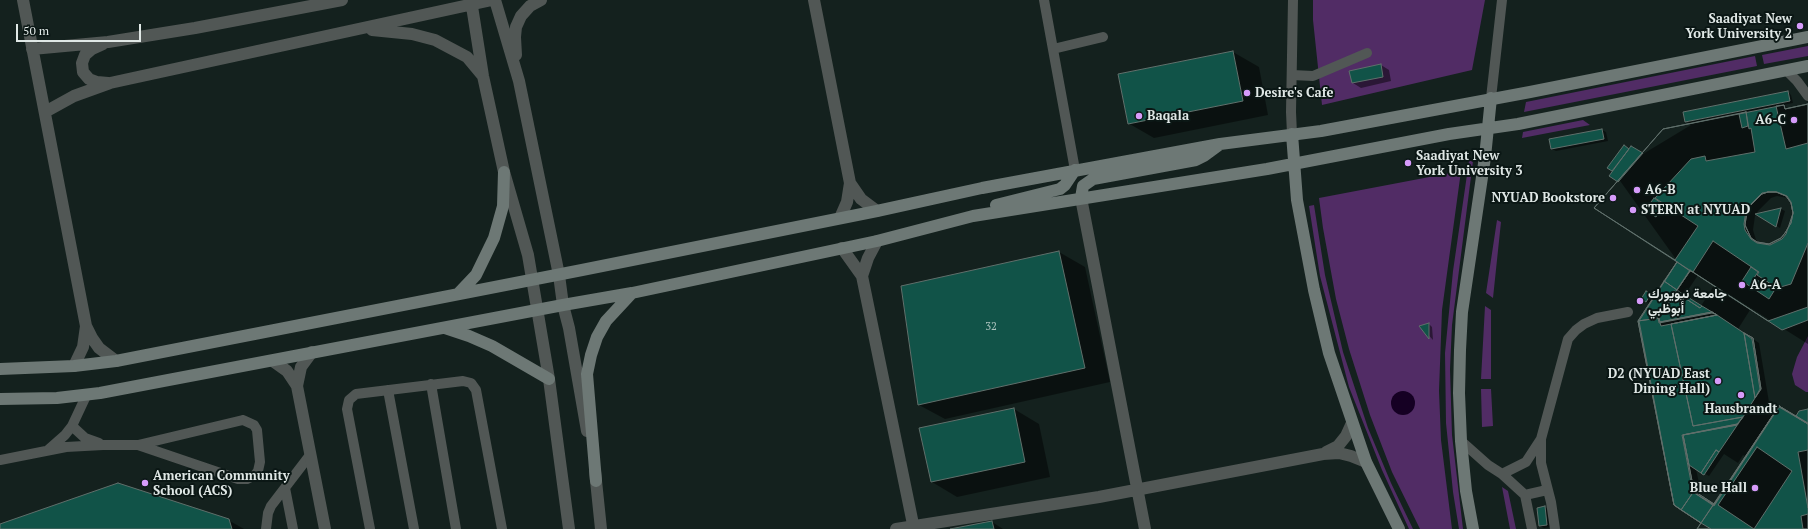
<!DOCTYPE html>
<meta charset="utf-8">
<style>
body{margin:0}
#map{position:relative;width:1808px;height:529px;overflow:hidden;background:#14211e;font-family:"PT Serif",serif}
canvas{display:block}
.scale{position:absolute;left:16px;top:24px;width:125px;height:18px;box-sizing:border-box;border:2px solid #e0e8e6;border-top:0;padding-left:5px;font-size:12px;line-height:14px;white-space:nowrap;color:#e0e8e6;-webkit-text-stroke:3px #0b1715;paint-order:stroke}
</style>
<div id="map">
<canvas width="1808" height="529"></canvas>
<div class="scale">50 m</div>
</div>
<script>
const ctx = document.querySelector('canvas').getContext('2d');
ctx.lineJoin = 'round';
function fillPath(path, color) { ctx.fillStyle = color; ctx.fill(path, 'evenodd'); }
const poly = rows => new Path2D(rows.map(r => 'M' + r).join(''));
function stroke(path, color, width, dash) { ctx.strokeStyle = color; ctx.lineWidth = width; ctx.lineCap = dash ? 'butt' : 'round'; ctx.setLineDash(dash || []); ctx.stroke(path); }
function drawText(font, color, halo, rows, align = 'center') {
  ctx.font = font + ' "PT Serif",Vazirmatn,serif'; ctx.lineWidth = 4; ctx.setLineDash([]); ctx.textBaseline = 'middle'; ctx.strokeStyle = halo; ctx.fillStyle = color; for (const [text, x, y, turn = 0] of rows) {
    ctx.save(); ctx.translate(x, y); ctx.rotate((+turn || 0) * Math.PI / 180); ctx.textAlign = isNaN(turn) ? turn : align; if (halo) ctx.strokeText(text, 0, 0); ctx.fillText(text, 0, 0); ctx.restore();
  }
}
fillPath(poly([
 [1313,0,1485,0,1472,70,1322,105,1313,20],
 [1808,46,1808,56,1764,64,1762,55],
 [1755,56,1757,66,1524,112,1526,102],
 [1583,120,1590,125,1522,138,1523,132],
 [1469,161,1473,161,1452,325,1450,369,1452,435,1463,529,1459,529,1453,492,1446,423,1445,353,1453,271],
 [1461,171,1442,310,1439,391,1441,440,1452,529,1420,529,1392,472,1370,415,1349,349,1336,299,1323,228,1319,198],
 [1314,205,1325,275,1343,352,1368,428,1391,483,1413,529,1409,529,1382,470,1349,387,1320,276,1309,206],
 [1497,220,1501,222,1493,298,1486,293],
 [1485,306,1491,310,1491,379,1481,379],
 [1808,336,1808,392,1806,392,1795,385,1792,374,1797,357],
 [1481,389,1491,389,1493,426,1482,427],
 [1502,487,1508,491,1516,529,1510,529]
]), '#512c65');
fillPath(poly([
 '1391 403a12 12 0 1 1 24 0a12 12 0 1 1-24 0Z'
]), '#150023');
fillPath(poly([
 [1233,52,1259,67,1268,115,1154,138,1128,123],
 [1381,65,1389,70,1391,81,1361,88,1353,83],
 [1788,92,1791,95,1793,103,1783,105,1789,109,1808,105,1808,344,1698,275,1684,296,1701,306,1713,287,1750,310,1738,329,1759,343,1770,408,1776,412,1797,417,1808,410,1808,529,1712,529,1675,504,1650,304,1642,299,1646,292,1655,297,1678,262,1613,171,1608,168,1630,150,1643,154,1691,125,1686,121],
 [1777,196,1788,198,1793,207,1793,217,1789,229,1782,239,1770,245,1760,244,1756,240,1753,230,1755,216,1758,211,1771,198],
 [1724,454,1738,463,1743,455,1746,457,1714,505,1702,497,1696,469,1709,476],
 [1602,130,1606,132,1608,141,1556,151,1552,149],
 [1781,209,1785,211,1780,228,1757,214],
 [1059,252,1085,267,1110,382,945,419,919,405],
 [1429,324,1432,327,1433,340,1421,327],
 [1014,409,1039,424,1050,477,957,497,932,482],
 [1545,507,1548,509,1551,527,1544,528,1540,526],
 [228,520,244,529,0,529,0,525],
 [992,522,1003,529,956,529]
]), '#0007');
const building = poly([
 [1233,51,1243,101,1128,124,1118,74,1233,51],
 [1381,64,1383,77,1352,83,1349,71,1381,64],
 [1788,91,1790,101,1685,122,1683,112,1788,91],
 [1808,104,1808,307,1768,321,1594,208,1663,129,1784,105,1785,109,1808,104],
 [1768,192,1776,192,1786,196,1791,203,1793,213,1791,223,1785,233,1781,238,1769,244,1757,242,1751,238,1745,225,1747,211,1750,206,1762,194,1768,192],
 [1808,104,1808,143,1786,149,1776,106,1784,105,1785,109,1808,104],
 [1746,112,1749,129,1751,128,1755,152,1706,161,1705,156,1691,159,1655,198,1698,226,1675,260,1594,208,1663,129,1746,112],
 [1746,112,1748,126,1742,128,1739,114,1746,112],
 [1602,129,1604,139,1551,149,1549,139,1602,129],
 [1624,145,1629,149,1612,171,1607,168,1624,145],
 [1631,146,1643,153,1618,182,1609,176,1631,146],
 [1768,192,1777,192,1787,196,1791,202,1793,213,1786,234,1782,239,1770,245,1757,243,1751,239,1745,230,1744,224,1746,211,1749,206,1762,193,1768,192],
 [1768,192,1776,192,1786,196,1791,203,1793,213,1791,223,1785,233,1781,238,1769,244,1757,242,1751,238,1745,225,1747,211,1750,206,1762,194,1768,192],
 [1654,198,1664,205,1656,217,1645,210,1654,198],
 [1781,208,1776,227,1755,214,1781,208],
 [1713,241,1759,272,1757,275,1777,288,1791,284,1808,243,1808,320,1782,330,1693,272,1713,241],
 [1059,251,1085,368,918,405,901,286,1059,251],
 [1675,260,1677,262,1639,321,1674,505,1701,523,1674,505,1638,321,1677,262,1675,260],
 [1677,262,1690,271,1677,290,1664,281,1677,262],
 [1751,267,1758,272,1754,278,1774,291,1769,299,1742,281,1751,267],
 [1690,270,1693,272,1690,271,1677,290,1659,318,1660,322,1712,312,1717,315,1712,313,1659,323,1658,318,1690,270],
 [1664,281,1677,290,1659,318,1638,321,1664,281],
 [1646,291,1651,294,1646,302,1641,299,1646,291],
 [1674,291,1700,308,1702,306,1717,315,1661,326,1658,316,1674,291],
 [1678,291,1702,306,1700,308,1677,293,1678,291],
 [1712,312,1717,315,1671,324,1693,426,1743,417,1737,425,1683,435,1694,491,1681,510,1674,505,1638,321,1658,318,1660,322,1712,312],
 [1717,315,1744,333,1755,398,1743,417,1693,426,1671,324,1717,315],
 [1429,323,1429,339,1419,326,1429,323],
 [1744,333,1753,338,1761,389,1755,398,1744,333],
 [1744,333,1753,338,1761,389,1755,398,1760,389,1752,339,1744,333],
 [1779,406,1808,423,1808,529,1697,529,1779,406],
 [1779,406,1808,424,1779,406,1714,505,1693,492,1682,435,1737,424,1743,417,1737,425,1683,435,1694,491,1714,504,1779,406],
 [1779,406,1808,424,1779,407,1714,506,1693,492,1714,505,1779,406],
 [1014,408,1025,462,931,482,919,428,1014,408],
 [1808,409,1808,423,1807,423,1796,416,1799,411,1808,409],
 [1738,424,1719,452,1716,450,1701,473,1689,465,1683,435,1738,424],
 [1757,447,1792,471,1754,529,1718,505,1757,447],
 [1716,450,1719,452,1704,475,1702,474,1701,473,1716,450],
 [1808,450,1808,508,1798,452,1808,450],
 [118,483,229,519,232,529,0,529,0,524,118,483],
 [1694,491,1714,504,1701,523,1681,510,1694,491],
 [1545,506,1547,525,1539,526,1537,508,1545,506],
 [1808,514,1808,529,1803,529,1801,516,1808,514],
 [992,521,994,529,950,529,992,521],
 [1701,523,1711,529,1697,529,1701,523]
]);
fillPath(building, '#115348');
stroke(building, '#606f6b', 1);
stroke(poly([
 [1044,0,1075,170],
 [1053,49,1103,37],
 [1786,70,1797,81,1808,96],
 [1292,75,1313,76,1367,53],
 [1491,98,1502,0],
 [1292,134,1291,112,1293,0],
 [431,384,456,529],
 [388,390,414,529],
 [243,420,254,425,257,430,260,462,258,471,255,475,247,479,238,479,138,445,243,420],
 [72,426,85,438,99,443],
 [1461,441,1488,465,1502,474,1525,495,1532,529],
 [48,450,65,435,72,426,87,394],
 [0,460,66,447,103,445,138,445],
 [1502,474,1526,462,1541,439],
 [285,488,293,529],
 [1525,495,1547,490],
 [266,529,268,513,271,506,310,455],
 [370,529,347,409,349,400,356,394,463,381,471,383,476,390,502,529],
 [1555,529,1551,502,1541,463,1541,439,1568,339,1576,330,1584,324,1597,318,1628,312]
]), '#515755', 10);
stroke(poly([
 [23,0,86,326,92,338,99,348,116,361],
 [471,0,483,76,504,172,528,255,549,379,569,529],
 [495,0,519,81,559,275,563,305,569,328,587,431],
 [814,0,850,183,847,202,840,218],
 [372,30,412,34,435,40,467,57,482,75],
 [103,44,92,49,85,55,82,63,83,72,89,79,97,82,108,83],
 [32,49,108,42,195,28,342,0],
 [516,55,515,37,516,27,521,16,530,6,541,0],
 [45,112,74,96,110,83,492,0],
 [850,183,861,199,877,211],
 [1081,198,1145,529],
 [842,248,862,276,914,529],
 [862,276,868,258,877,241],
 [273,361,287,371,297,386,325,529],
 [74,366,83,347,86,326],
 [297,386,301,367,312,352],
 [1326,452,1338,446,1346,436,1352,423],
 [595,471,601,529],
 [896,529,1099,497,1323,454,1339,453,1351,456,1366,462]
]), '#515755', 12);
stroke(poly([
 [1292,134,1297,200,1314,290,1329,353,1366,462,1399,529],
 [1081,198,1083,186,1093,179,1196,160,1204,156,1219,145],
 [996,205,1060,189,1065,185,1075,170],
 [458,294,476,275,494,238,503,206,504,172],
 [445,328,469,336,492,346,549,379],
 [0,369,74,366,116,361,582,270,877,211,982,188,1220,144,1321,131,1530,92,1808,37],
 [0,399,57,398,100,393,563,305,632,293,877,241,973,216,1267,169,1449,134,1518,124,1808,66],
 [596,481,587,374,591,355,597,337,606,321,632,293],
 [1473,529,1466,491,1461,441,1459,393,1460,350,1462,312,1485,157,1491,98]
]), '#6d7875', 12);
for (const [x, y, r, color] of [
 [1800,26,4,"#d69bfa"],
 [1247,93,4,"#d69bfa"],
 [1139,116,4,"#d69bfa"],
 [1794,120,4,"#d69bfa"],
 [1408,163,4,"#d69bfa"],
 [1637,190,4,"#d69bfa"],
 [1613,198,4,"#d69bfa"],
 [1633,210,4,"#d69bfa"],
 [1742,285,4,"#d69bfa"],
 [1640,301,4,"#d69bfa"],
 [1718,381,4,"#d69bfa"],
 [1741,395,4,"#d69bfa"],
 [145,483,4,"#d69bfa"],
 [1755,488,4,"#d69bfa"]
]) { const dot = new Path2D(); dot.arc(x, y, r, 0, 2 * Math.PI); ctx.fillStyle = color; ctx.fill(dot); stroke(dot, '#0b1715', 1.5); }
drawText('11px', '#acc3be', null, [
 ["32",991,327]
]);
drawText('bold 13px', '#e0e8e6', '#0b1715', [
 ["Saadiyat New",1792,19,"right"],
 ["York University 2",1792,34,"right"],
 ["Desire's Cafe",1255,93],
 ["Baqala",1147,116],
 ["A6-C",1786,120,"right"],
 ["Saadiyat New",1416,156],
 ["York University 3",1416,171],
 ["A6-B",1645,190],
 ["NYUAD Bookstore",1605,198,"right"],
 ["STERN at NYUAD",1641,210],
 ["A6-A",1750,285],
 ["جامعة نيويورك",1648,294],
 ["أبوظبي",1648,309],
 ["D2 (NYUAD East",1710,374,"right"],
 ["Dining Hall)",1710,389,"right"],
 ["Hausbrandt",1741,409,"center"],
 ["American Community",153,476],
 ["School (ACS)",153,491],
 ["Blue Hall",1747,488,"right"]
], 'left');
</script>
